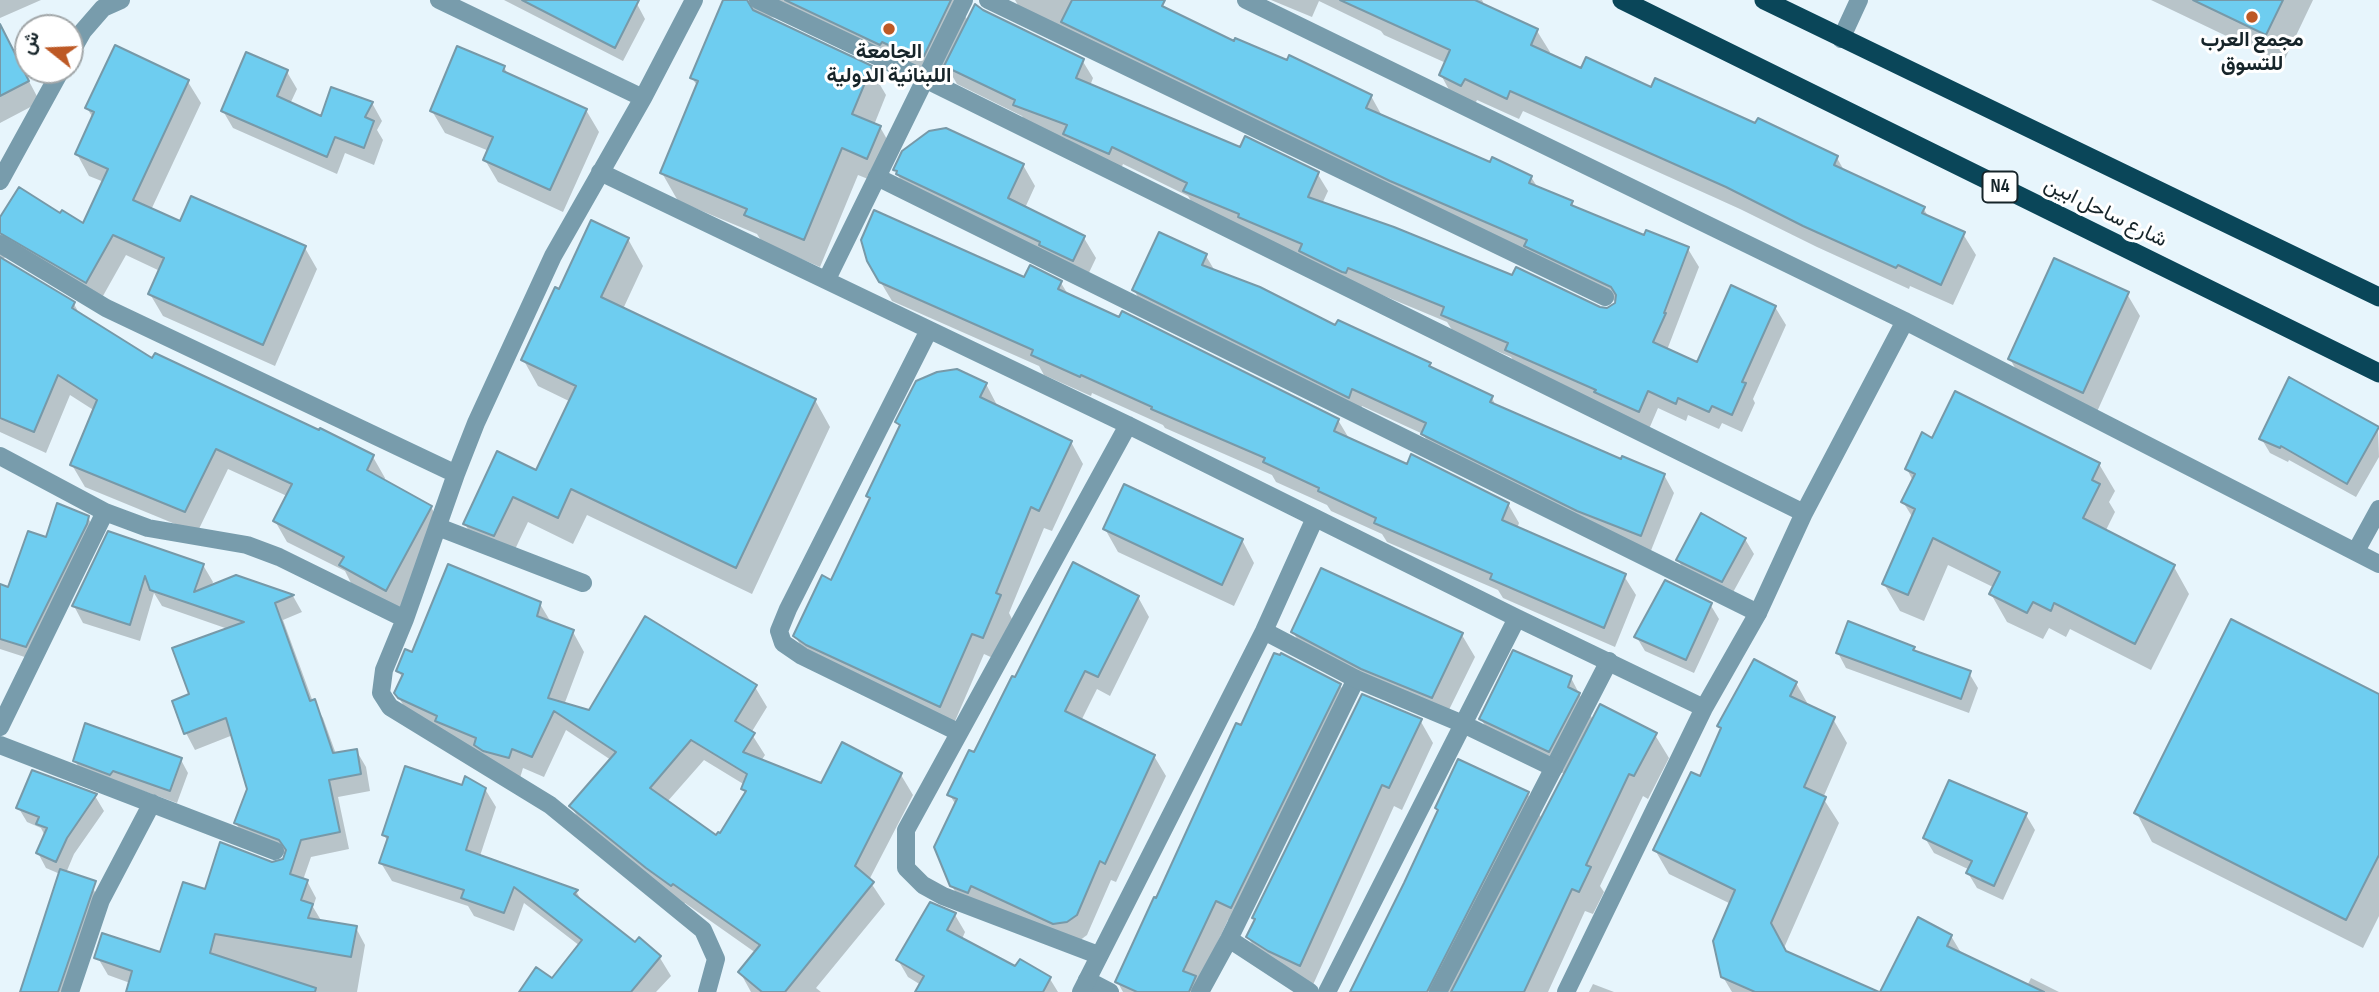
<!DOCTYPE html>
<meta charset="utf-8">
<style>
body{margin:0}
#map{position:relative;width:2379px;height:992px;overflow:hidden;background:#e7f5fc;font-family:"Sofia Sans Condensed",Vazirmatn,sans-serif}
canvas{display:block}
.north{position:absolute;left:14px;top:14px;width:70px;height:70px;box-sizing:border-box;background:#fff;border:2px solid #a2a7a9;border-radius:50%;rotate:288deg;font-size:19px;font-weight:700;line-height:28px;text-align:center;color:#162429}
.north::after{content:'';display:block;margin:auto;width:24px;height:32px;background:#bd5925;clip-path:polygon(50% 0,100% 100%,50% 72%,0 100%)}
</style>
<div id="map">
<canvas width="2379" height="992"></canvas>
<div class="north">ش</div>
</div>
<script>
const ctx = document.querySelector('canvas').getContext('2d');
ctx.lineJoin = 'round';
function fillPath(path, color) { ctx.fillStyle = color; ctx.fill(path, 'evenodd'); }
const poly = rows => new Path2D(rows.map(r => 'M' + r).join(''));
function stroke(path, color, width, dash) { ctx.strokeStyle = color; ctx.lineWidth = width; ctx.lineCap = dash ? 'butt' : 'round'; ctx.setLineDash(dash || []); ctx.stroke(path); }
function drawText(font, color, halo, rows, align = 'center') {
  ctx.font = font + ' "Sofia Sans Condensed",Vazirmatn,sans-serif'; ctx.lineWidth = 6; ctx.setLineDash([]); ctx.textBaseline = 'middle'; ctx.strokeStyle = halo; ctx.fillStyle = color; for (const [text, x, y, turn = 0] of rows) {
    ctx.save(); ctx.translate(x, y); ctx.rotate((+turn || 0) * Math.PI / 180); ctx.textAlign = isNaN(turn) ? turn : align; if (halo) ctx.strokeText(text, 0, 0); ctx.fillText(text, 0, 0); ctx.restore();
  }
}
fillPath(poly([
 [0,0,41,0,0,18],
 [504,0,629,0,637,4,645,19,623,61],
 [737,0,968,0,963,12,968,21,1082,60,1093,78,1090,86,1241,149,1317,173,1328,191,1322,204,1600,309,1612,308,1617,302,1025,17,1015,0,1148,0,1235,43,1371,96,1381,114,1380,117,1491,164,1531,177,1538,188,1572,203,1575,209,1645,237,1688,249,1699,267,1667,350,1698,364,1775,307,1786,325,1753,399,1755,403,1742,432,1722,423,1719,429,1688,415,1686,421,1658,408,1649,429,1518,368,1511,357,1454,333,1447,322,1358,285,1196,209,1188,196,1123,164,1120,171,1075,152,1067,139,1026,123,1022,116,957,84,947,67,940,83,780,17,765,18,870,68,886,95,874,125,880,127,896,155,883,185,858,175,820,267,762,242,757,234,678,201,662,173,698,87,692,78],
 [1271,0,1482,0,1486,8,1537,31,1550,52,1548,55,1582,71,1652,89,1756,126,1837,158,1845,172,1923,208,1930,219,1963,234,1976,255,1953,305,1910,286,1909,289,1817,247,1740,209,1523,111,1519,119,1477,100,1474,106,1453,97,1441,75,1446,63,1384,35,1381,31,1319,1,1312,17],
 [2151,0,2313,0,2283,63],
 [0,33,14,53,40,102,0,123],
 [504,67,508,75,586,110,599,132,563,212,498,182,485,160,489,151,445,133,432,111],
 [287,72,297,89,290,104,322,118,372,103,382,121,377,130,383,140,374,165,345,153,337,174,233,128,223,111],
 [188,82,201,103,151,210,181,223,305,248,317,269,275,366,163,316,150,294,160,271,126,255,99,303,12,254,2,259,74,304,80,315,153,361,373,457,385,478,384,481,431,507,443,529,399,612,353,587,345,571,287,542,275,521,287,496,228,469,197,533,85,487,72,465,95,411,70,395,46,453,0,432,0,220,61,216,84,225,104,182,89,176,77,154,93,118,87,108],
 [1023,165,1035,186,1025,208,1084,238,1096,258,1085,281,907,191,895,170],
 [628,239,643,266,623,309,815,400,830,427,752,594,587,515,573,544,528,522,509,562,480,551,465,524,537,472,571,402,538,386,523,359],
 [1206,256,1215,271,1336,327,1430,364,1433,370,1492,398,1496,406,1622,462,1664,475,1674,493,1650,553,1433,451,1423,434,1362,406,1359,414,1144,308,1134,290],
 [1025,279,1061,283,1069,296,1338,420,1350,440,1408,466,1508,504,1519,523,1517,529,1624,576,1636,595,1615,647,1503,598,1498,590,1387,542,1382,534,1331,511,1327,505,1276,482,1272,475,1165,428,1163,425,1092,393,1091,396,1044,375,1039,366,892,301,880,281],
 [2127,294,2140,316,2096,414,2023,382,2010,359],
 [986,384,998,407,1071,442,1083,464,1052,531,1044,528,1009,613,1012,619,995,659,984,654,952,728,808,658,795,636,832,582,870,501,868,496,900,427,897,422],
 [2378,428,2379,457,2356,497,2289,460,2288,462,2270,453,2261,438],
 [1933,440,2099,464,2115,491,2109,502,2115,512,2105,532,2174,567,2189,594,2151,670,2070,629,2066,637,2049,628,2043,639,2007,622,1991,594,1995,588,1948,565,1924,621,1900,611,1884,584,1913,518,1903,502,1913,481,1907,469],
 [88,518,96,531,34,660,0,649,0,613,47,539],
 [1105,529,1242,540,1254,563,1234,606,1118,552],
 [109,533,203,565,213,582,211,587,236,577,293,596,302,612,283,620,313,702,323,718,336,754,356,750,366,767,370,791,338,797,349,849,311,857,303,880,307,881,316,898,313,907,322,922,356,928,365,945,357,992,127,992,130,983,108,975,98,958,162,955,206,891,271,864,284,861,286,855,245,840,236,823,248,789,233,735,195,750,186,733,192,695,228,629,162,606,154,593,140,641,83,623,74,606],
 [1745,539,1754,554,1731,596,1686,574,1678,560],
 [1138,597,1149,617,1110,696,1097,689,1081,721,1154,756,1166,776,1116,882,1111,880,1087,935,1079,941,963,906,952,886,956,805,949,794,975,754,1016,680],
 [540,604,552,624,573,632,584,652,564,705,590,712,755,687,767,707,751,733,765,755,761,761,822,786,901,775,913,795,869,880,885,904,816,988,821,992,751,992,740,972,756,953,685,903,683,905,583,826,571,806,611,760,566,730,544,777,523,768,520,778,411,718,396,693,403,679,398,670,413,654],
 [704,760,745,785,743,789,746,794,720,836,716,837,667,802],
 [1710,604,1719,619,1694,673,1645,651,1636,636],
 [1293,632,1462,635,1475,657,1444,720,1306,654],
 [1913,648,1916,653,1969,673,1978,688,1969,713,1846,668,1838,653],
 [1571,678,1593,720,1655,735,1669,758,1648,799,1643,796,1600,886,1604,892,1593,914,1585,911,1548,992,1352,992,1439,812,1437,808,1527,793,1542,819,1565,774,1494,741,1481,719],
 [1796,683,1810,708,1833,719,1847,743,1823,798,1839,823,1784,948,1786,953,1875,992,1732,992,1723,977,1731,904,1669,874,1655,850,1701,778,1722,731,1719,726],
 [1340,685,1352,706,1243,928,1228,920,1198,984,1203,992,1123,992,1117,981,1242,728],
 [2379,696,2379,916,2363,948,2152,842,2136,812],
 [1420,720,1433,743,1402,810,1394,806,1312,987,1261,959,1248,937,1256,921,1254,918],
 [181,760,188,773,177,803,121,783,83,774,75,761],
 [464,787,485,789,496,807,480,856,576,891,584,905,635,945,639,939,660,958,671,976,656,992,521,992,553,981,580,946,524,903,514,931,474,916,468,906,392,881,381,863,388,842,384,835],
 [95,796,104,811,74,854,66,873,88,880,99,899,71,992,22,992,60,874,46,868,38,853,45,836,41,828,27,822,18,807],
 [2026,815,2035,830,2003,900,1977,888,1968,873,1970,870,1934,853,1925,838],
 [930,904,955,915,965,932,962,939,1016,969,1050,979,1058,992,924,992,921,985,908,977,898,960],
 [1951,936,1963,956,2027,986,2031,978,2059,992,1882,992],
 [1593,984,1614,992,1589,992]
]), '#0003');
const building = poly([
 [522,0,639,0,615,48,522,0],
 [723,0,747,0,753,10,872,66,852,114,881,126,867,159,842,148,804,240,744,215,747,209,660,173,698,81,690,78,723,0],
 [785,0,951,0,924,56,916,52,914,57,882,42,880,45,785,0],
 [1072,0,1165,0,1162,6,1234,41,1235,38,1287,60,1289,55,1372,95,1366,108,1490,162,1492,157,1532,176,1529,183,1573,201,1571,205,1644,235,1646,230,1689,247,1664,313,1666,313,1653,342,1697,362,1731,285,1776,306,1742,382,1746,383,1732,415,1712,406,1709,412,1678,398,1676,404,1648,391,1639,412,1594,392,1596,390,1505,350,1508,343,1441,315,1444,307,1348,268,1346,273,1342,272,1299,251,1302,244,1238,217,1239,214,1183,191,1187,183,1112,147,1109,154,1063,134,1067,125,1013,105,1015,100,944,66,975,4,983,10,1084,59,1076,78,1240,147,1245,136,1319,172,1308,197,1394,227,1512,275,1516,267,1600,307,1607,308,1615,303,1616,295,1611,287,1524,246,1527,240,1390,181,1061,22,1072,0],
 [1340,0,1475,0,1538,29,1531,45,1581,68,1586,57,1651,87,1655,78,1755,123,1758,118,1838,156,1834,165,1925,207,1922,213,1965,232,1941,285,1898,265,1896,268,1803,226,1726,187,1510,91,1507,99,1465,79,1461,86,1439,75,1450,50,1340,0],
 [2193,0,2283,0,2266,35,2193,0],
 [0,24,29,81,0,96,0,24],
 [115,45,189,80,133,200,180,221,191,196,306,246,263,345,148,294,164,258,113,235,86,283,0,233,0,217,19,187,60,213,62,210,83,223,108,169,75,154,94,112,85,108,115,45],
 [457,46,505,66,503,71,587,109,550,190,483,160,493,137,430,111,457,46],
 [246,52,288,70,277,96,321,116,331,87,373,102,365,117,374,121,364,148,335,137,327,157,221,111,246,52],
 [946,128,1024,164,1008,198,1085,236,1073,261,1039,245,1040,242,896,174,897,171,893,170,902,151,929,131,946,128],
 [874,210,1024,277,1030,265,1062,281,1058,289,1119,317,1122,311,1339,419,1334,431,1407,464,1411,454,1509,503,1502,520,1626,574,1604,628,1490,579,1492,574,1374,523,1376,518,1318,491,1319,488,1263,462,1265,458,1151,409,1152,407,1081,375,1080,377,1031,355,1033,350,879,282,867,261,861,240,874,210],
 [591,220,629,238,601,297,816,399,736,568,571,489,558,518,513,497,494,536,463,524,497,451,536,470,576,386,521,360,555,287,559,289,591,220],
 [1159,232,1207,254,1202,265,1260,287,1335,325,1338,320,1431,363,1429,366,1493,396,1490,402,1621,459,1622,456,1665,474,1641,536,1577,511,1421,434,1426,423,1352,389,1349,398,1132,290,1159,232],
 [0,257,75,302,72,308,152,358,155,353,319,430,320,428,374,455,367,470,432,506,386,591,339,565,344,557,273,521,292,484,216,449,185,512,70,465,97,400,58,375,34,432,0,418,0,257],
 [2054,258,2129,292,2083,393,2008,359,2054,258],
 [957,369,987,383,980,397,1072,441,1039,511,1031,507,996,593,1001,595,983,638,972,634,940,707,806,645,793,636,822,575,831,580,870,498,866,496,900,425,895,422,916,381,937,372,957,369],
 [2289,377,2379,427,2347,484,2281,446,2280,448,2259,439,2289,377],
 [1955,391,2100,463,2092,480,2100,484,2083,518,2175,565,2135,644,2054,603,2051,611,2033,602,2027,613,1989,594,2000,572,1933,538,1908,595,1882,584,1915,509,1901,502,1915,474,1905,469,1922,432,1932,438,1955,391],
 [1124,484,1243,539,1222,585,1103,529,1124,484],
 [57,503,89,516,87,524,26,647,0,639,0,584,8,587,28,531,46,537,57,503],
 [1701,513,1746,538,1722,582,1676,560,1701,513],
 [108,531,204,564,194,592,236,575,294,595,275,603,310,701,315,699,333,753,357,749,361,774,329,780,340,832,301,840,290,874,308,880,301,900,313,904,308,918,357,926,351,957,215,934,210,953,316,988,315,992,126,992,132,971,94,958,102,933,160,952,183,882,205,889,220,842,272,862,283,859,286,850,279,840,234,823,247,789,226,718,184,734,172,701,189,694,172,648,244,622,150,590,145,576,130,625,72,606,108,531],
 [1073,562,1139,596,1098,677,1085,671,1065,711,1155,755,1105,864,1100,861,1077,915,1067,922,1053,924,971,886,968,893,950,886,934,847,957,799,947,795,969,750,974,752,1012,676,1015,677,1073,562],
 [448,564,541,602,537,616,574,630,548,698,589,710,645,616,757,685,735,721,755,733,743,752,821,783,842,742,902,773,855,866,874,882,785,992,762,992,738,972,760,945,673,884,671,886,646,868,569,806,616,752,554,711,532,757,512,749,509,758,483,751,474,745,476,738,435,721,437,716,398,698,394,693,403,674,396,671,405,649,412,652,448,564],
 [691,740,747,774,741,789,746,791,720,833,718,832,716,835,650,788,691,740],
 [1321,568,1463,633,1432,698,1361,669,1291,632,1321,568],
 [1665,580,1712,603,1686,660,1634,637,1665,580],
 [2231,619,2379,694,2379,855,2346,920,2134,813,2231,619],
 [1848,621,1915,647,1913,650,1971,671,1961,699,1836,653,1848,621],
 [1513,650,1572,676,1568,687,1580,693,1549,752,1479,719,1513,650],
 [1274,653,1280,655,1281,653,1341,684,1231,908,1216,901,1183,971,1196,976,1189,992,1137,992,1115,982,1154,897,1156,898,1236,723,1241,725,1274,653],
 [1754,659,1797,682,1790,696,1835,717,1804,787,1826,797,1771,923,1786,951,1879,992,1755,992,1721,977,1713,941,1735,890,1653,850,1691,772,1700,776,1721,728,1717,726,1754,659],
 [1362,694,1422,719,1389,788,1382,785,1300,966,1268,951,1246,937,1255,919,1252,918,1362,694],
 [1600,704,1657,733,1634,776,1629,774,1586,865,1591,867,1579,892,1572,889,1524,992,1451,992,1600,704],
 [85,723,182,758,170,791,113,771,110,775,73,761,85,723],
 [1458,759,1529,792,1427,992,1350,992,1404,883,1438,810,1435,808,1458,759],
 [405,766,462,785,465,776,486,788,466,850,578,890,574,894,635,942,639,937,661,956,631,992,519,992,536,967,552,978,582,940,514,887,504,913,461,898,464,890,379,863,388,837,382,835,405,766],
 [32,770,97,794,67,838,56,862,36,853,47,828,36,824,39,817,16,808,32,770],
 [1949,780,2027,813,1994,886,1966,873,1972,861,1923,838,1949,780],
 [60,869,96,881,58,992,20,992,60,869],
 [930,902,956,913,947,930,1015,966,1020,959,1051,977,1043,992,915,992,924,976,896,960,930,902],
 [1918,917,1952,935,1947,946,2044,992,1880,992,1918,917]
]);
fillPath(building, '#6ecdf0');
stroke(building, '#7799a8', 2);
stroke(poly([
 [988,0,1605,297],
 [877,177,1758,613],
 [1229,939,1310,992],
 [1087,980,1110,992],
 [1200,992,1229,939,1356,679],
 [1438,992,1609,661]
]), '#789cac', 18);
stroke(poly([
 [439,0,643,98],
 [758,0,925,79,1804,513],
 [1246,0,1905,321,2379,564],
 [1841,39,1859,0],
 [70,54,83,31,103,8,121,0],
 [600,172,1128,425,1517,618,1704,708],
 [0,181,61,70],
 [0,244,106,308,456,474,405,619,384,670,381,693,390,707,550,805,703,930,716,959,707,992],
 [827,279,964,0],
 [929,330,788,609,779,631,783,643,802,656,958,732],
 [0,456,105,512,148,528,247,545,279,557,405,619],
 [456,474,476,423,553,256,643,98,694,0],
 [438,527,583,583],
 [2356,551,2379,509],
 [1264,631,1356,679,1463,724,1554,768],
 [0,727,105,512],
 [0,745,275,851],
 [1098,955,943,896,923,885,906,868,906,830,1128,425],
 [70,992,101,900,152,803],
 [1081,992,1264,631,1315,518],
 [1327,992,1517,618],
 [1566,992,1704,708,1758,613,1804,513,1905,321]
]), '#789cac', 18);
stroke(poly([
 [1622,0,2379,373],
 [1764,0,2379,297]
]), '#0a4659', 19);
for (const [x, y, r, color] of [
 [2252,17,7,"#bd5925"],
 [889,29,7,"#bd5925"]
]) { const dot = new Path2D(); dot.arc(x, y, r, 0, 2 * Math.PI); ctx.fillStyle = color; ctx.fill(dot); stroke(dot, '#fff', 2.5); }
for (const [x, y, w] of [
 [2000,187,35]
]) { const box = new Path2D(); box.roundRect(x - w / 2, y - 15.5, w, 31, 5); ctx.fillStyle = '#fff'; ctx.fill(box); stroke(box, '#162429', 2); }
drawText('bold 19px', '#162429', null, [
 ["N4",2000,187]
]);
drawText('bold 21px', '#162429', '#fff', [
 ["مجمع العرب",2252,41],
 ["للتسوق",2252,65],
 ["الجامعة",889,53],
 ["اللبنانية الدولية",889,77]
]);
drawText('21px', '#162429', '#fff', [
 ["شارع ساحل ابين",2105,213,26]
]);
</script>
